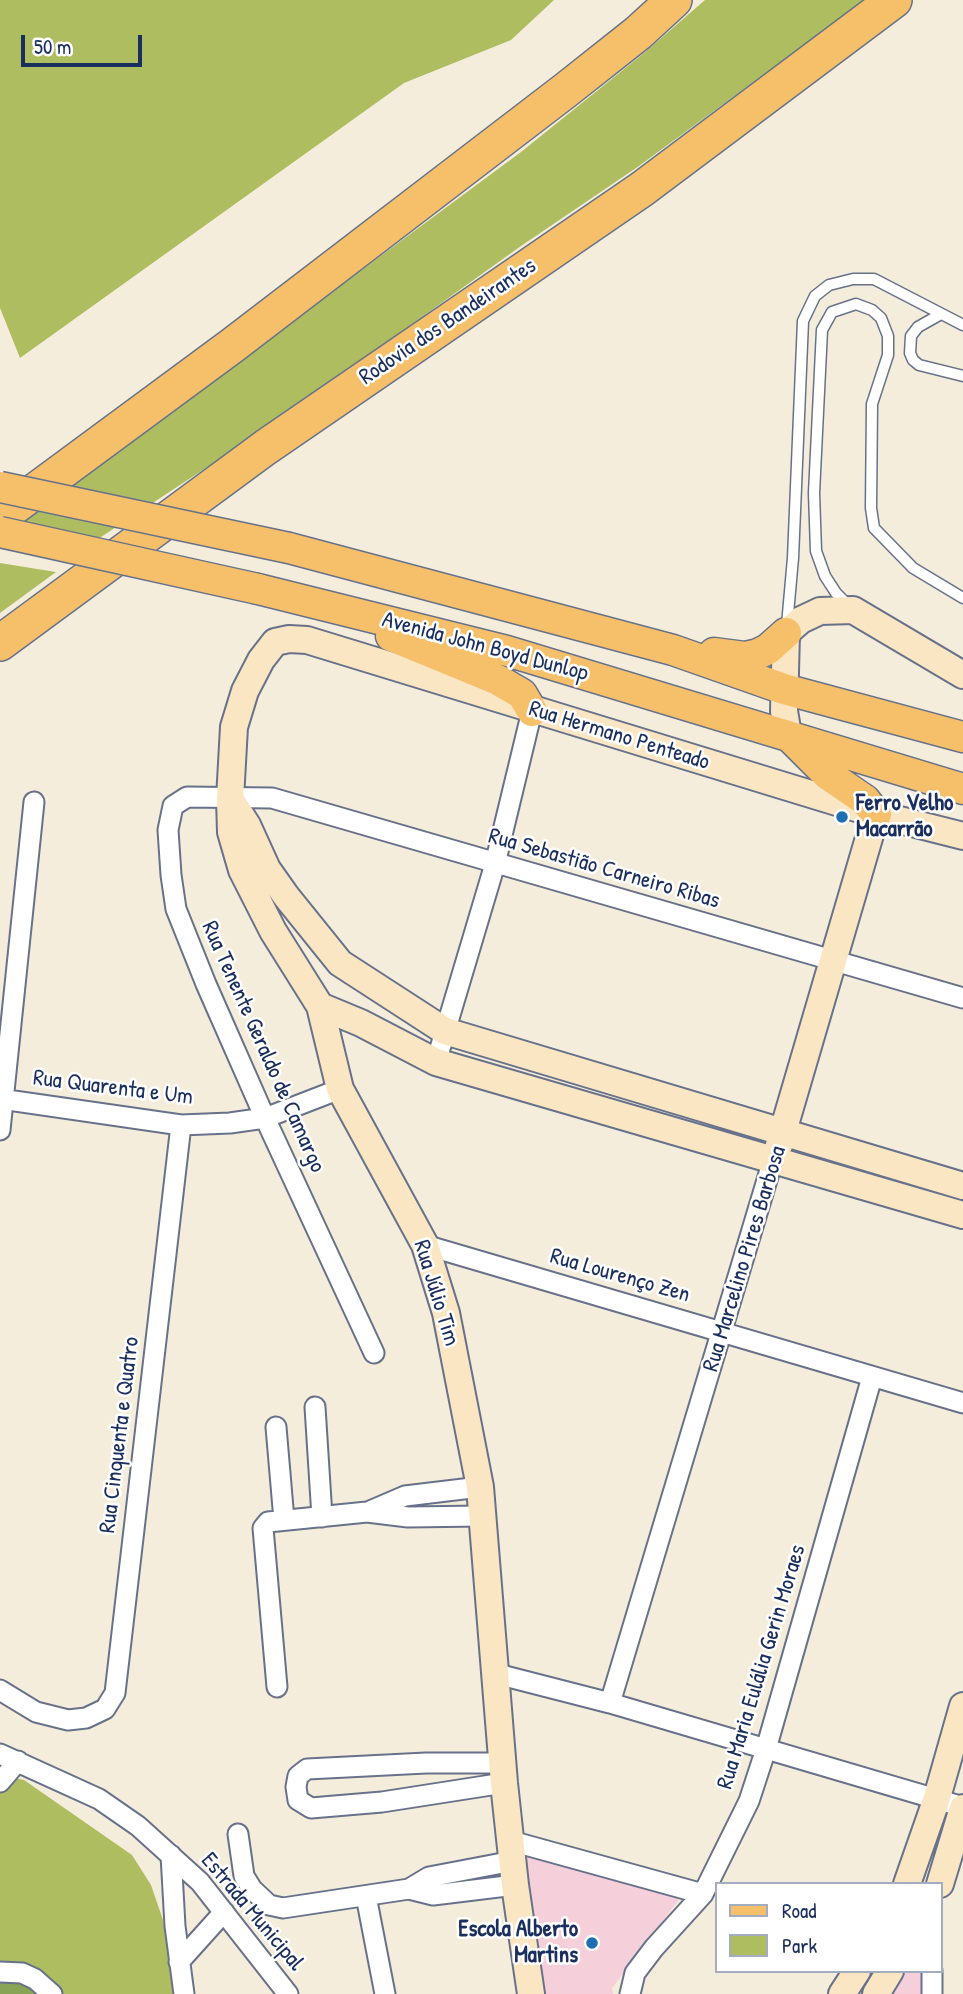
<!DOCTYPE html>
<meta charset="utf-8">
<style>
body{margin:0}
#map{position:relative;width:963px;height:1994px;overflow:hidden;background:#f5eddb;font-family:"Patrick Hand",sans-serif}
canvas{display:block}
.legend{position:absolute;left:715px;top:1882px;width:228px;height:91px;box-sizing:border-box;background:#fff;border:2px solid #a4acbf;margin:0;padding:9px 12px;list-style:none;font-size:21px;color:#1b2f5e}
.legend li{display:flex;align-items:center;gap:14px;height:35px}
.legend b{width:35px;border:2px solid #a4acbf}
.scale{position:absolute;left:21px;top:35px;width:121px;height:32px;box-sizing:border-box;border:4px solid #1b2f5e;border-top:0;padding-left:9px;font-size:21px;line-height:24px;white-space:nowrap;color:#1b2f5e;-webkit-text-stroke:5px #fff;paint-order:stroke}
</style>
<div id="map">
<canvas width="963" height="1994"></canvas>
<ul class="legend">
<li><b style="height:9px;background:#f6c06b"></b>Road</li>
<li><b style="height:19px;background:#aebd5f"></b>Park</li>
</ul>
<div class="scale">50 m</div>
</div>
<script>
const ctx = document.querySelector('canvas').getContext('2d');
ctx.lineJoin = 'round';
function fillPath(path, color) { ctx.fillStyle = color; ctx.fill(path, 'evenodd'); }
const poly = rows => new Path2D(rows.map(r => 'M' + r).join(''));
function stroke(path, color, width, dash) { ctx.strokeStyle = color; ctx.lineWidth = width; ctx.lineCap = dash ? 'butt' : 'round'; ctx.setLineDash(dash || []); ctx.stroke(path); }
function drawText(font, color, halo, rows, align = 'center') {
  ctx.font = font + ' "Patrick Hand",sans-serif'; ctx.lineWidth = 5; ctx.setLineDash([]); ctx.textBaseline = 'middle'; ctx.strokeStyle = halo; ctx.fillStyle = color; for (const [text, x, y, turn = 0] of rows) {
    ctx.save(); ctx.translate(x, y); ctx.rotate((+turn || 0) * Math.PI / 180); ctx.textAlign = isNaN(turn) ? turn : align; if (halo) ctx.strokeText(text, 0, 0); ctx.fillText(text, 0, 0); ctx.restore();
  }
}
fillPath(poly([
 [525,1850,681,1897,612,1988,613,1994,546,1994,527,1893],
 [894,1971,931,1971,931,1994,881,1994]
]), '#f5cfd9');
fillPath(poly([
 [0,0,554,0,511,40,404,83,20,358,0,308],
 [705,0,865,0,639,166,521,246,271,425,98,539,20,523,521,152,644,53],
 [0,563,56,572,0,613],
 [14,1778,24,1780,132,1855,151,1885,164,1923,175,1994,0,1994,0,1790]
]), '#aebd5f');
fillPath(poly([
 [9,1977,38,1991,39,1994,0,1994,0,1979]
]), '#8aa456');
const lane = poly([
 [941,314,918,327,911,336,910,353,913,360,919,365,963,376],
 [847,604,836,593,825,576,816,551,814,493,822,330,832,312,856,304,872,310,881,318,888,336,888,355,872,404,871,508,874,528,913,568,963,598],
 [787,625,793,558,803,321,815,296,829,285,853,279,874,279,963,325]
]);
const street = poly([
 [436,1062,495,864,532,711],
 [0,1099,181,1125,230,1123,265,1118,340,1089],
 [0,1130,34,802],
 [425,1245,963,1403],
 [374,1353,265,1118,206,984,176,909,171,875,168,830,173,806,187,797,272,798,963,998],
 [315,1407,322,1517],
 [276,1427,284,1520],
 [370,1511,405,1496,480,1487],
 [497,1674,610,1703,963,1807],
 [277,1687,263,1528,268,1522,367,1512,408,1517,482,1516],
 [0,1690,36,1712,68,1720,86,1718,105,1709,115,1693,181,1125],
 [610,1703,773,1160],
 [0,1754,99,1799,138,1826,200,1882,288,1994],
 [503,1763,426,1763,307,1769,298,1776,296,1787,298,1800,311,1808,382,1802,504,1783],
 [0,1782,18,1761],
 [238,1834,244,1876,252,1889,269,1905,283,1908,409,1889,433,1895,515,1885],
 [511,1841,703,1894],
 [171,1855,175,1926,184,1994],
 [409,1889,429,1877,513,1861],
 [366,1896,385,1994],
 [179,1962,224,1912],
 [932,1971,932,1994],
 [0,1972,22,1973,35,1979,52,1994],
 [630,1994,635,1973,654,1948,703,1894,749,1801,766,1749,872,1377]
]);
const secondary = poly([
 [788,735,784,711,786,633,801,620,820,611,853,610,963,675],
 [231,800,247,825,267,869,286,896,340,963,445,1031,963,1186],
 [320,1006,361,1023,436,1062,963,1215],
 [779,1145,876,814],
 [907,1884,936,1801,963,1706],
 [940,1884,963,1808],
 [531,1994,515,1885,504,1783,480,1487,446,1313,425,1245,340,1089,320,1006,273,931,242,870,231,832,230,799,234,727,245,691,261,660,275,642,289,639,307,640,876,814,963,836],
 [842,1994,857,1971],
 [876,1994,890,1971]
]);
const primary = poly([
 [289,548,673,650,784,689,963,737],
 [258,589,507,651,963,789],
 [391,636,498,680,522,694,532,711],
 [714,653,745,657,758,654,768,649,786,633],
 [790,737,827,774,865,800,876,814]
]);
const highway = poly([
 [0,517,233,345,566,90,638,33,674,0],
 [0,643,266,447,642,189,894,0]
]);
stroke(lane, '#67728a', 13);
stroke(street, '#67728a', 23);
stroke(secondary, '#67728a', 30);
stroke(primary, '#67728a', 33);
stroke(highway, '#67728a', 38);
stroke(lane, '#fff', 10);
stroke(street, '#fff', 19);
stroke(secondary, '#fbe6c4', 26);
stroke(primary, '#f6c06b', 30);
stroke(highway, '#f6c06b', 35);
const primaryBridge = poly([
 [0,487,289,548],
 [0,532,258,589]
]);
stroke(primaryBridge, '#67728a', 33, []);
stroke(primaryBridge, '#f6c06b', 30);
for (const [x, y, r, color] of [
 [842,817,7,"#1f6fb2"],
 [592,1943,7,"#1f6fb2"]
]) { const dot = new Path2D(); dot.arc(x, y, r, 0, 2 * Math.PI); ctx.fillStyle = color; ctx.fill(dot); stroke(dot, '#fff', 2.5); }
drawText('23px', '#1b2f5e', '#fff', [
 ["Rodovia dos Bandeirantes",448,322,-34],
 ["Avenida John Boyd Dunlop",485,647,15],
 ["Rua Hermano Penteado",619,736,17],
 ["Rua Sebastião Carneiro Ribas",604,869,16],
 ["Rua Tenente Geraldo de Camargo",263,1047,66],
 ["Rua Quarenta e Um",113,1088,7],
 ["Rua Marcelino Pires Barbosa",745,1259,-73],
 ["Rua Lourenço Zen",620,1276,16],
 ["Rua Júlio Tim",436,1293,73],
 ["Rua Cinquenta e Quatro",120,1435,-83],
 ["Rua Maria Eulália Gerin Moraes",762,1667,-73],
 ["Estrada Municipal",252,1912,50]
]);
drawText('bold 23px', '#1b2f5e', '#fff', [
 ["Ferro Velho",856,804],
 ["Macarrão",856,830],
 ["Escola Alberto",578,1930,"right"],
 ["Martins",578,1956,"right"]
], 'left');
</script>
